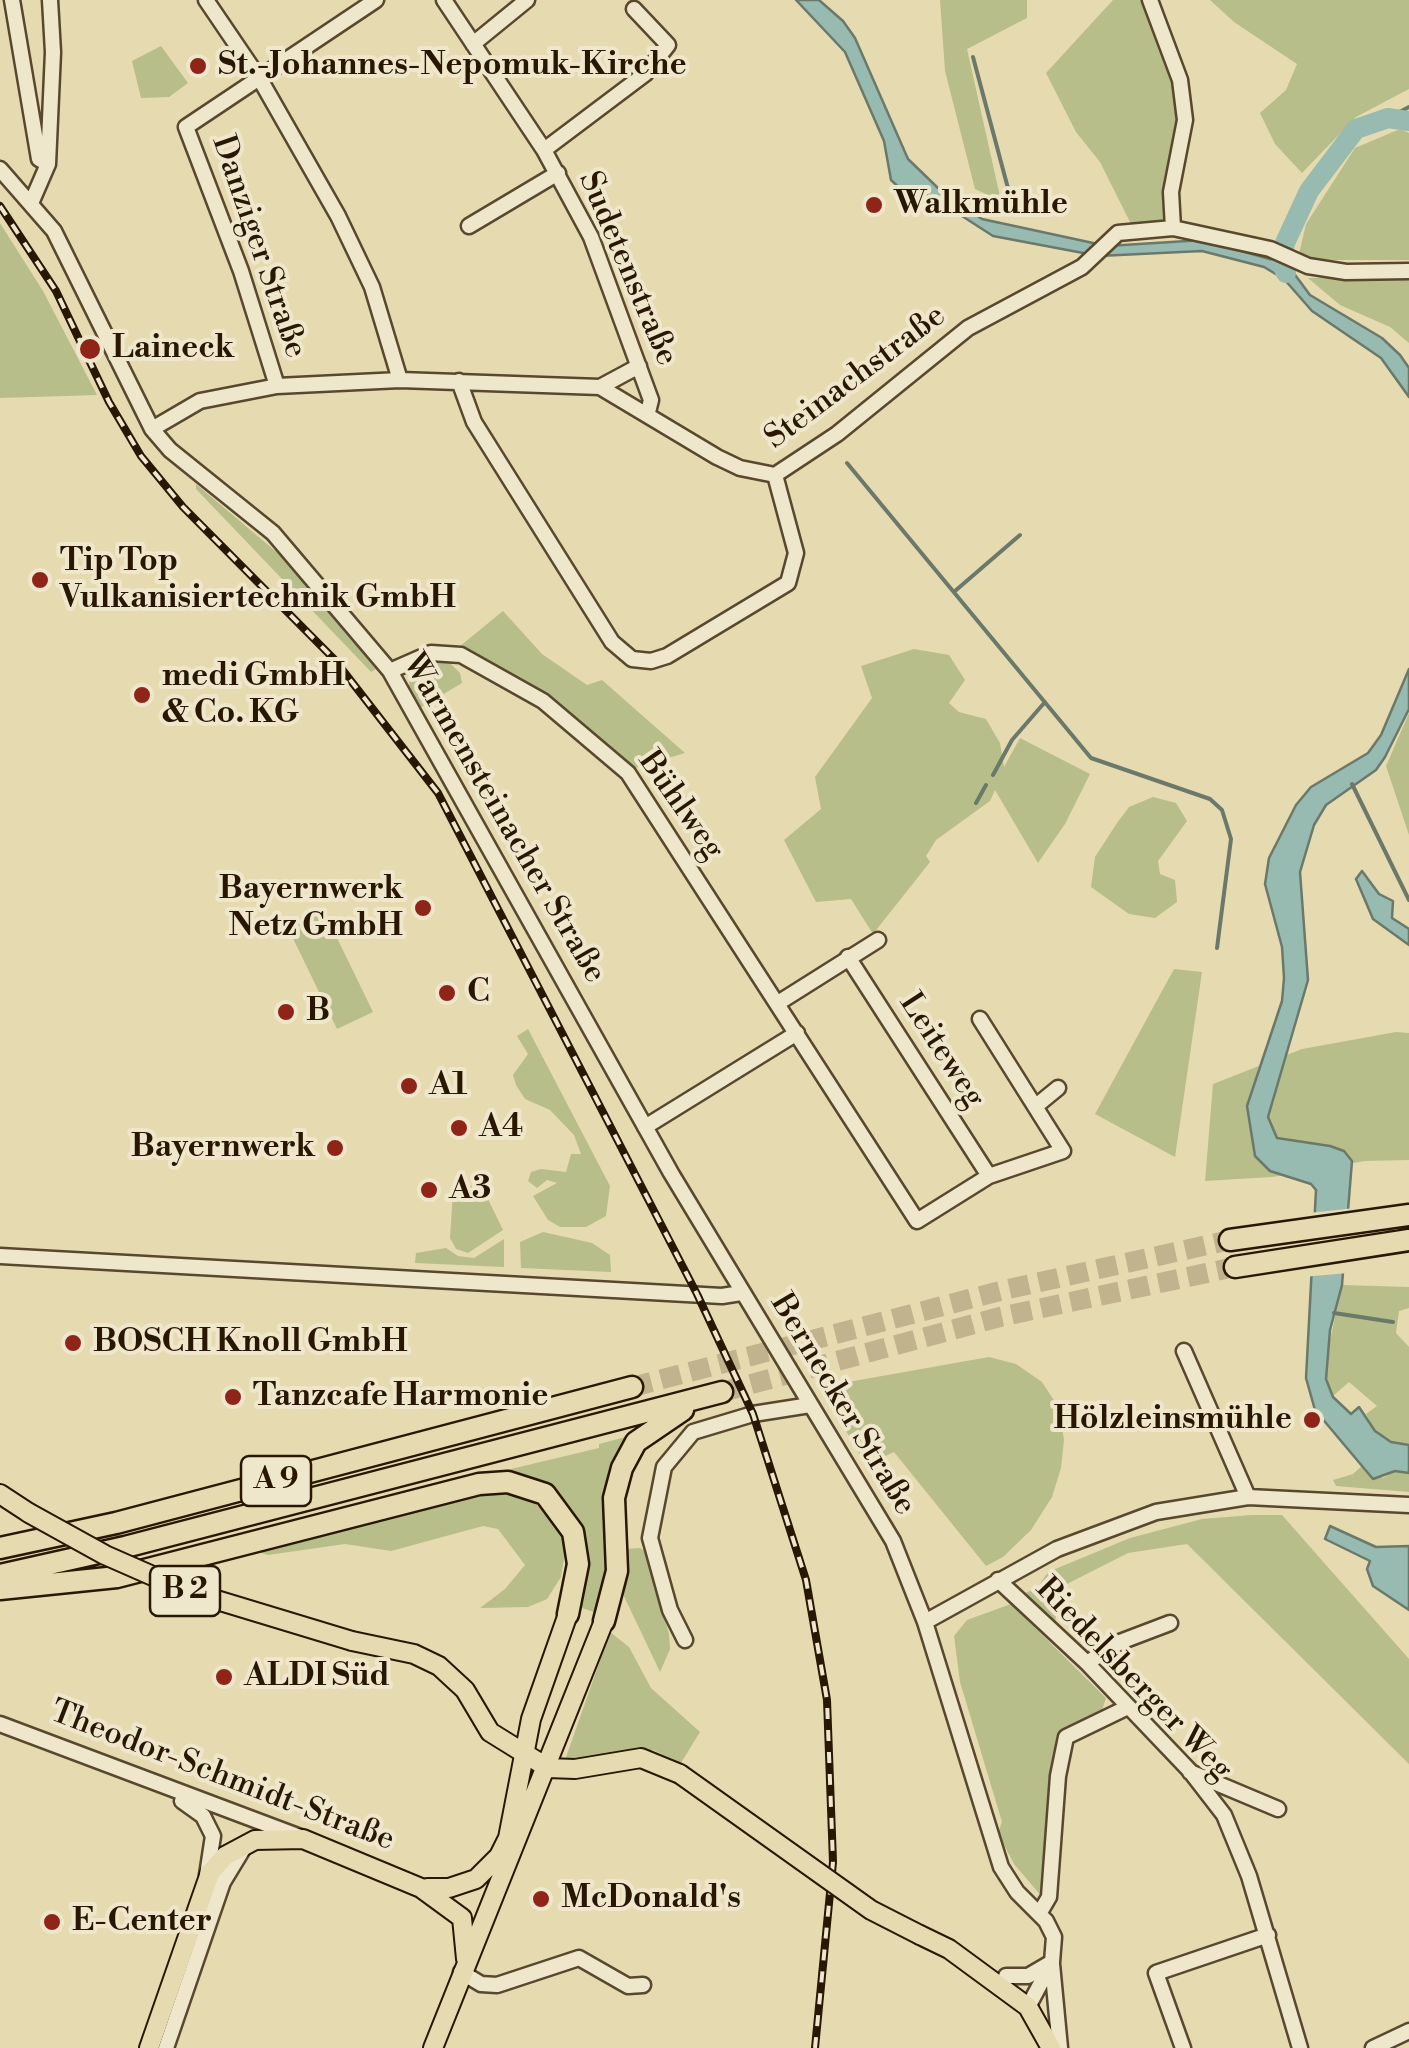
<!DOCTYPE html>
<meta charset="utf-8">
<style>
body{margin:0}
canvas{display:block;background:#e6dab0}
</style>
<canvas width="1409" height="2048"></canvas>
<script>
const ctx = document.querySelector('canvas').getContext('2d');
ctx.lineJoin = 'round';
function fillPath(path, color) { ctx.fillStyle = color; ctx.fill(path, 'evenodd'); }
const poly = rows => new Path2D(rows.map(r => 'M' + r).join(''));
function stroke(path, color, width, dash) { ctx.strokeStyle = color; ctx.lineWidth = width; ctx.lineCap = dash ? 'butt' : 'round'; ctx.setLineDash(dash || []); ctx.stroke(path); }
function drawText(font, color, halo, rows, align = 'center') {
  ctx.font = font + ' "Libre Bodoni",serif'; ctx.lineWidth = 8; ctx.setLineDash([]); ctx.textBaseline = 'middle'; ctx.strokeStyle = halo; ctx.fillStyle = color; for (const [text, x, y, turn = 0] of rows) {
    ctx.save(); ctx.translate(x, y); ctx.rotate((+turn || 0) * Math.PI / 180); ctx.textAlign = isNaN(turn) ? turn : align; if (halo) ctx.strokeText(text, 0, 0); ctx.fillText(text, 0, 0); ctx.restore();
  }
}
fillPath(poly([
 [940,0,1027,0,1027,18,967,49,1001,201,975,189,945,71],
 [1113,0,1150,0,1180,80,1173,228,1134,230,1100,162,1076,132,1046,73],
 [1210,0,1409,0,1409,89,1356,117,1302,173,1275,144,1260,113,1286,90,1297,64,1234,22],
 [161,46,188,83,169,97,141,98,132,61],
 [1400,129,1409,133,1409,260,1320,260,1299,254,1306,224,1355,148],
 [0,223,43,291,97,395,0,398],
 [1409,277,1409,343,1390,327,1340,305,1308,278],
 [196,484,280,555,376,669,371,672,196,489],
 [503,611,542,654,587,685,602,680,685,753,635,768,549,696,459,647],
 [914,649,949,655,965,680,949,703,959,712,986,719,1000,743,1004,767,1020,738,1090,774,1065,824,1038,863,995,790,990,801,936,840,926,856,930,862,873,934,851,899,816,902,784,840,821,809,815,777,872,698,861,666],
 [447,660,460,673,462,683,420,708,409,688,410,673,427,663],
 [1409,713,1409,835,1386,766],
 [1153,797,1176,803,1187,821,1158,861,1160,874,1175,880,1177,902,1155,918,1129,914,1091,887,1095,857,1117,823,1129,807],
 [322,907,373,1012,337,1029,286,924],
 [1174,969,1202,972,1175,1157,1095,1114],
 [528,1029,610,1186,606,1216,586,1227,560,1227,548,1220,533,1196,557,1183,547,1180,537,1188,528,1181,531,1172,541,1169,566,1172,571,1154,581,1154,574,1135,550,1110,525,1099,516,1085,513,1075,528,1054,517,1036],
 [1396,1032,1409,1033,1409,1160,1365,1161,1272,1177,1205,1181,1213,1084,1302,1049],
 [461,1179,487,1197,503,1230,468,1253,456,1249,450,1238,453,1192],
 [543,1232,592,1243,610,1255,611,1272,521,1268,520,1242],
 [504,1239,504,1267,415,1263,416,1253,446,1248,458,1256,474,1258],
 [1342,1285,1409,1287,1409,1308,1399,1311,1396,1333,1409,1347,1409,1445,1391,1442,1375,1431,1366,1414,1377,1406,1349,1382,1333,1396,1326,1379,1326,1359],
 [989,1357,1016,1364,1042,1382,1059,1408,1064,1440,1061,1468,1052,1497,1031,1530,1003,1557,986,1566,894,1452,866,1465,820,1387],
 [637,1434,606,1498,607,1583,600,1614,579,1607,586,1549,581,1529,555,1494,448,1484,599,1448,599,1444],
 [1364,1464,1383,1478,1395,1471,1409,1473,1409,1492,1336,1486,1333,1480,1353,1474],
 [493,1488,518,1494,538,1506,561,1535,565,1553,561,1577,547,1599,528,1607,480,1608,505,1589,525,1565,498,1529,483,1526,391,1551,345,1544,268,1555,251,1550],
 [1251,1515,1282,1515,1409,1659,1409,1764,1187,1544,1128,1553,1059,1588,1055,1624,1023,1594,1037,1588,1048,1572,1130,1538,1202,1519],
 [640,1548,645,1551,669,1634,670,1649,660,1672,621,1590,624,1549],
 [1011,1604,1106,1698,1101,1713,1067,1728,1057,1746,1043,1898,1014,1864,998,1833,1002,1822,960,1682,954,1636,967,1620],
 [610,1632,629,1647,651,1688,700,1732,681,1763,653,1750,565,1760]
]), '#b8be89');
const water = poly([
 [796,0,819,0,843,21,855,38,908,159,938,188,982,219,1107,246,1203,240,1287,264,1310,295,1382,338,1400,355,1409,368,1409,397,1381,358,1312,311,1284,279,1264,267,1202,251,1099,256,993,236,931,196,907,195,891,180,884,141,845,52,796,0],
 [1409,669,1409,709,1385,757,1376,770,1326,805,1314,825,1300,872,1308,980,1268,1117,1277,1138,1330,1146,1344,1151,1352,1161,1342,1285,1330,1330,1326,1379,1333,1397,1351,1414,1359,1407,1375,1431,1391,1442,1409,1445,1409,1473,1395,1471,1373,1479,1315,1410,1306,1378,1316,1190,1311,1184,1270,1171,1255,1156,1247,1106,1282,1001,1284,978,1282,947,1265,884,1269,858,1296,805,1311,787,1368,753,1381,735,1409,669],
 [1362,871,1379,894,1393,901,1392,918,1409,929,1409,945,1373,919,1356,879,1362,871],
 [1330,1526,1376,1547,1409,1546,1409,1610,1373,1586,1367,1569,1370,1561,1325,1539,1330,1526]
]);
fillPath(water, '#97bab1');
stroke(water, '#6b796b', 2.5);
fillPath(poly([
 [1355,1208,1348,1273,1303,1277,1309,1213]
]), '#e6dab0');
stroke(poly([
 [973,57,1013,207],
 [1388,118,1409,107],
 [847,463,1091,758,1210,799,1222,810,1231,839,1217,948],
 [955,591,1020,535],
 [993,775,1012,740,1045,702],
 [1352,784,1409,900],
 [976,803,986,785],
 [1334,1313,1393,1322]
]), '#6b796b', 4);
stroke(poly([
 [1286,273,1281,263,1285,243,1309,191,1356,129,1388,118,1409,121]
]), '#97bab1', 20);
stroke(poly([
 [632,1387,1004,1290,1230,1240],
 [722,1392,1000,1317,1235,1267]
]), '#c0b38d', 20, [20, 10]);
const minor = poly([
 [12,0,39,159,48,164],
 [206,0,261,81,338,216,372,287,400,380],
 [444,0,544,150,591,237,651,400,648,412],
 [1150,0,1180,80,1185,120,1171,192,1173,228],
 [473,44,527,0],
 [544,150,645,74,668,45,634,9],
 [0,169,54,231,152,429,170,450,273,533,390,671,671,1173,893,1541,925,1622,1001,1867,1017,1892,1046,1921,1054,1937,1052,1962,1028,2007],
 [32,201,48,164,53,52,50,0],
 [469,226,558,173],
 [459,381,474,422,612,642,632,659,651,661,667,656,788,583,796,553,775,475],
 [277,386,241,271,186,127,376,0],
 [600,387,639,366],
 [152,429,200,401,277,386,400,380,600,387,717,457,740,468,775,475,837,434,968,328,1082,267,1118,233,1173,228,1270,249,1308,266,1346,272,1409,271],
 [390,671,431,653,461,655,543,701,628,773,917,1221,989,1176,1063,1151,980,1019],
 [848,957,989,1176],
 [778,1003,878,940],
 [1036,1106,1058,1088],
 [645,1127,797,1033],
 [0,1256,722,1296,741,1293],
 [1184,1351,1248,1497],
 [998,1580,1087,1663,1190,1771,1224,1815,1249,1876,1300,2048],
 [925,1622,1057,1549,1156,1512,1248,1497,1409,1505],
 [685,1640,670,1610,650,1538,664,1467,693,1432,753,1414,810,1405],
 [1087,1663,1120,1642,1170,1623],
 [0,1724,303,1838],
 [1190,1772,1278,1809],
 [182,1801,203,1816,213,1836,207,1875],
 [1039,1914,1049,1897,1058,1776,1066,1737,1128,1707],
 [1052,1964,1060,2048],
 [461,1972,481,1984,497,1985,579,1958,628,1986,643,1985],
 [1006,1976,1028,1976,1052,1962],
 [166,2048,223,1882,243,1849],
 [1183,2048,1156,1973,1268,1935],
 [1373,2048,1409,2031]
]);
const major = poly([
 [0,1494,29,1513],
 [352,1641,414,1654,439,1666,465,1690,490,1732,548,1768,575,1769,641,1758,680,1774],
 [427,1888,449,1888,476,1879,499,1856,508,1838,531,1719,568,1614],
 [920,1935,949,1949,1028,2007,1051,2048],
 [149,2048,210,1873,225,1856,255,1840,303,1839,421,1888,462,1918,466,1959],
 [433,2048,604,1621]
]);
const highway = poly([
 [1230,1240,1409,1215],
 [1235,1267,1409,1240],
 [0,1548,116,1523,632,1387],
 [0,1575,125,1547,722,1392],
 [0,1589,117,1577,479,1484,508,1482,545,1494,573,1532,578,1564,568,1614],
 [604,1621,617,1571,614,1498,622,1468,636,1442,683,1410]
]);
stroke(minor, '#58482e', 19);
stroke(major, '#281803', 22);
stroke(highway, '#281803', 25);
stroke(minor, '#efe7cc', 14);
stroke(major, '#e6dab0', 18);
stroke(highway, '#e6dab0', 20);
const rail = poly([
 [0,206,56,291,109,402,141,456,183,507,334,659,438,793,697,1294,753,1414,806,1580,827,1700,833,1862,815,2048]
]);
stroke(rail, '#281803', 8);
stroke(rail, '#efe7cc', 4, [11]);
const majorBridge = poly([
 [29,1513,105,1555,187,1591,352,1641],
 [680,1774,871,1910,920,1935]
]);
stroke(majorBridge, '#281803', 22, []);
stroke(majorBridge, '#e6dab0', 18);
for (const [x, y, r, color] of [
 [198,66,10,"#8f2418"],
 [874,205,10,"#8f2418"],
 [90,349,12,"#8f2418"],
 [40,580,10,"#8f2418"],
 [142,695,10,"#8f2418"],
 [423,908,10,"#8f2418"],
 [447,993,10,"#8f2418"],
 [286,1012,10,"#8f2418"],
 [409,1086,10,"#8f2418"],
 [459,1128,10,"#8f2418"],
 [335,1148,10,"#8f2418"],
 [429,1190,10,"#8f2418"],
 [73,1343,10,"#8f2418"],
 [233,1397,10,"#8f2418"],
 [1312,1420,10,"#8f2418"],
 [224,1677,10,"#8f2418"],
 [541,1899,10,"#8f2418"],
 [52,1922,10,"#8f2418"]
]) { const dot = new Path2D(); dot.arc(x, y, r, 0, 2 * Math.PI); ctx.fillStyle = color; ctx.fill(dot); stroke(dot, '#efe7cc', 4); }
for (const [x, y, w] of [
 [276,1481,70],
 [185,1591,70]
]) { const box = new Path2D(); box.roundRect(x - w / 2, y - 25, w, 50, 8); ctx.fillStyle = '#efe7cc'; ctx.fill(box); stroke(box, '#281803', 2.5); }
drawText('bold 30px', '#281803', null, [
 ["A 9",276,1481],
 ["B 2",185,1591]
]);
drawText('bold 32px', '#281803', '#efe7cc', [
 ["St.-Johannes-Nepomuk-Kirche",218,66],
 ["Walkmühle",894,205],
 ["Laineck",112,349],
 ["Tip Top",60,562],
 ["Vulkanisiertechnik GmbH",60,599],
 ["medi GmbH",162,677],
 ["& Co. KG",162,714],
 ["Bayernwerk",403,890,"right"],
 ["Netz GmbH",403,927,"right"],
 ["C",467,993],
 ["B",306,1012],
 ["A1",429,1086],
 ["A4",479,1128],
 ["Bayernwerk",315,1148,"right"],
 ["A3",449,1190],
 ["BOSCH Knoll GmbH",93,1343],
 ["Tanzcafe Harmonie",253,1397],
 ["Hölzleinsmühle",1292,1420,"right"],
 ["ALDI Süd",244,1677],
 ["McDonald's",561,1899],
 ["E-Center",72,1922]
], 'left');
drawText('32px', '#281803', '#efe7cc', [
 ["Danziger Straße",258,247,71],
 ["Sudetenstraße",627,269,67],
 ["Steinachstraße",856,378,-37],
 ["Bühlweg",680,806,55],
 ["Warmensteinacher Straße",503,819,60],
 ["Leiteweg",941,1051,57],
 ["Bernecker Straße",842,1405,59],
 ["Riedelsberger Weg",1133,1680,46],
 ["Theodor-Schmidt-Straße",222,1777,21]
]);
</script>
